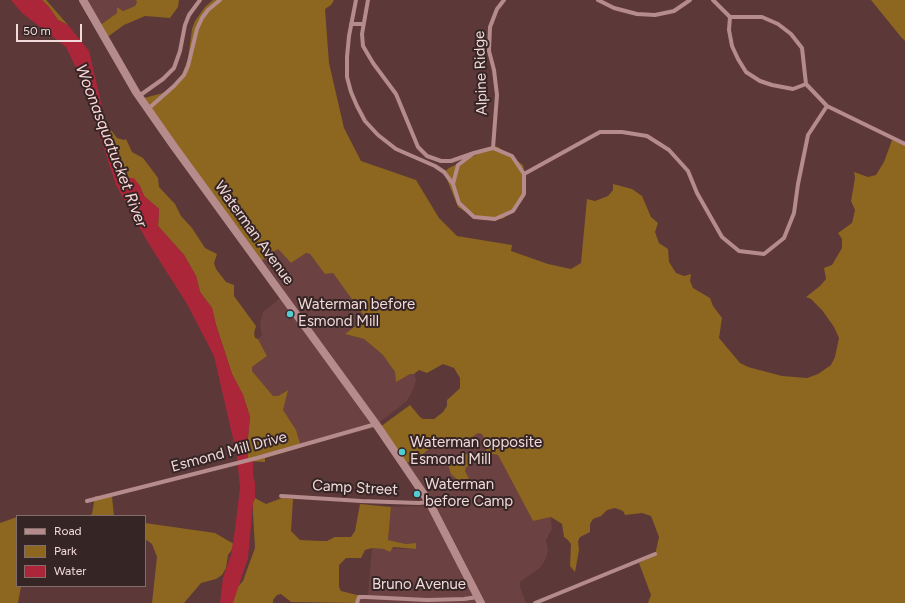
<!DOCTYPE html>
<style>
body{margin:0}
#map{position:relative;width:905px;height:603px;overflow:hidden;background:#5c3839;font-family:Figtree,sans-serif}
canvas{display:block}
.legend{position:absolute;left:16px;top:515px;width:130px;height:72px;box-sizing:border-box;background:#362525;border:1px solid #816d6d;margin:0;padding:5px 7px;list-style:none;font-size:12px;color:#f1dada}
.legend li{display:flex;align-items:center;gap:8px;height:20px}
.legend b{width:20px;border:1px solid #816d6d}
.scale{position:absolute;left:16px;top:24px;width:66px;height:18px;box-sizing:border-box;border:2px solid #f1dada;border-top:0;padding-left:5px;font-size:12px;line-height:14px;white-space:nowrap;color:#f1dada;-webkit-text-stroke:3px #362525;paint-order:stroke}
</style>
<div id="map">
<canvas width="905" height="603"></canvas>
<ul class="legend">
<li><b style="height:5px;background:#b58b8b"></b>Road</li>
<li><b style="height:11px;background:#8d661f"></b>Park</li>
<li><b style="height:11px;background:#ac263a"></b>Water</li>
</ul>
<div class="scale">50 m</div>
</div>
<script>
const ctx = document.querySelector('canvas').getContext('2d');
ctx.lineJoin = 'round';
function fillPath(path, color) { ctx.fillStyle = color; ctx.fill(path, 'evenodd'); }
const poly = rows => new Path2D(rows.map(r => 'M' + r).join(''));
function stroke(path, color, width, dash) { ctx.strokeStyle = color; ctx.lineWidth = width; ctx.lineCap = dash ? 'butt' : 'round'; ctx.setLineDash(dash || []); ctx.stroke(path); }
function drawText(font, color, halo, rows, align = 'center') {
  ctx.font = font + ' Figtree,sans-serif'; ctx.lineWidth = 4; ctx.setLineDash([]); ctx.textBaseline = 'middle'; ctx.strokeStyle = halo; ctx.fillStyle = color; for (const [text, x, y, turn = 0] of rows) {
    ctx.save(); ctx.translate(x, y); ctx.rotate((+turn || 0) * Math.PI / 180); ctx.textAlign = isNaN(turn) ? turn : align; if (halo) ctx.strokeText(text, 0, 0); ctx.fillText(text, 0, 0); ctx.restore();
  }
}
fillPath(poly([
 [83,0,136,0,137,2,135,6,123,11,118,7,117,13,99,26],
 [278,249,291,263,306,253,310,254,325,273,333,273,364,316,363,320,345,334,364,339,383,355,395,372,414,374,416,379,414,388,406,402,377,424,377,427,301,447,283,410,287,390,278,396,273,396,252,371,252,367,267,356,258,339,262,335,260,323,263,312,283,296,260,262],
 [478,432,482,434,487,444,486,451,476,457,469,453,465,471,466,467,493,454,498,455,533,521,551,517,552,529,546,540,548,550,546,558,541,567,520,582,520,587,526,603,358,603,360,597,368,596,372,548,416,549,416,543,406,544,388,540,391,507,426,506,428,505,405,464,423,454,434,445,445,448,453,445,462,444]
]), '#6c4142');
fillPath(poly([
 [42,0,46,0,68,25,58,20,49,7],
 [136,0,179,0,178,7,170,18,145,16,124,25,106,38,99,26,117,13,117,7,123,11,135,6,137,2],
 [213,0,334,0,331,5,325,9,329,63,344,128,361,161,416,180,439,218,457,236,512,245,511,251,548,264,571,269,581,263,587,199,595,201,608,196,613,190,613,184,632,189,642,196,651,217,658,223,655,232,659,243,668,249,669,262,676,273,684,276,691,274,690,281,693,288,710,298,713,306,722,318,719,338,740,363,748,367,782,376,807,378,818,374,831,365,835,357,839,338,834,327,822,310,811,299,806,297,820,286,826,279,824,268,832,265,842,248,842,239,838,233,852,223,855,210,851,201,855,178,854,172,868,177,876,175,884,162,892,140,905,145,905,603,648,603,651,595,639,563,655,555,659,537,651,516,642,513,625,515,623,511,615,508,607,510,601,516,593,519,590,524,590,532,580,537,578,541,579,550,575,572,570,566,571,544,568,540,564,537,562,524,551,517,533,521,498,455,493,454,466,467,465,471,469,479,462,484,451,474,446,459,470,453,476,457,486,451,487,444,482,434,478,433,462,444,453,445,445,448,434,445,423,454,405,464,380,427,410,405,420,417,423,419,434,419,443,412,447,406,447,400,457,391,460,388,460,378,454,368,443,364,427,373,419,370,414,374,410,374,396,382,395,372,383,355,364,339,345,334,363,320,364,316,333,273,325,274,310,254,306,253,291,263,278,249,260,262,144,98,171,91,180,80,188,59,192,29,195,21,205,7],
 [871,0,905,0,905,41,901,37],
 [109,129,111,130,117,138,124,140,126,139,132,152,143,158,158,178,159,187,175,204,181,216,192,228,205,248,217,254,214,263,216,269,226,282,234,285,234,296,256,326,254,333,255,338,258,339,267,356,252,367,252,371,273,396,278,396,288,390,283,410,296,430,301,447,299,448,265,458,265,462,248,461,247,447,250,417,243,395,232,374,216,325,212,308,200,292,196,276,184,255,158,226,159,209,144,196,140,186,129,178,117,157],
 [494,146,498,147,523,165,525,176,523,193,513,212,502,219,484,220,476,218,458,207,444,172,449,168],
 [95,496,103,496,112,497,114,516,88,516,92,514],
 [255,498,266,504,282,498,293,499,291,531,300,540,321,541,327,541,335,537,351,537,355,531,360,504,391,507,388,540,406,544,416,543,416,549,393,547,390,552,384,549,372,548,365,550,361,558,346,558,339,565,339,587,341,591,357,595,360,597,358,603,291,602,281,594,277,595,273,600,273,603,233,603,233,592,243,581,255,548,253,513,253,503],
 [17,517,17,586,21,586,18,603,0,603,0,523],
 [145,523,215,533,234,544,231,551,228,555,226,568,222,575,216,579,201,583,184,603,152,603,157,557,152,544,145,539]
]), '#8d661f');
fillPath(poly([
 [11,0,42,0,49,7,58,20,68,25,89,51,103,111,117,157,129,178,134,178,140,186,144,196,159,209,158,226,184,255,196,276,200,292,212,308,216,325,232,374,243,395,250,417,247,447,248,461,253,461,253,475,255,483,255,498,253,503,248,558,233,603,220,603,223,578,231,555,235,529,240,488,237,456,214,356,187,304,147,241,116,185,80,76,66,47,22,13]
]), '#ac263a');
stroke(poly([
 [356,0,349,36,347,57,347,77,351,92,357,106,365,121,378,135,396,149,435,166,444,172,453,184],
 [368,0,362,34,363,46,373,63,396,94,418,147,427,156,441,161,451,161,474,153,493,148,512,156,524,174,524,194,513,211,495,219,474,217,459,203,453,184,458,165,474,153],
 [598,0,614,8,637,14,655,15,674,11,690,0],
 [713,0,730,17,762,17,778,24,791,34,802,48,806,84,827,106,905,144],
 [730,17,729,30,732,46,738,59,746,72,760,81,772,85,793,89,806,84],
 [351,24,363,24],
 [139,96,163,79,174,68,180,51,185,25,189,15,200,0],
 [148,109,174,86,184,75,188,66,197,29,202,18,208,10,220,0],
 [493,148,497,95,494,70,489,51,490,27,497,9,504,0],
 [524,174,600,132,622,132,647,136,669,150,688,171,697,193,722,237,739,251,764,254,784,238,794,213,798,184,808,135,827,106],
 [281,496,361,501,419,503,428,502],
 [87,501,257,458,376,424],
 [357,603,359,597,366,597,427,600,464,599,478,597],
 [535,603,655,554]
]), '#b58b8b', 4);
stroke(poly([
 [83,0,136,92,173,145,376,424,429,502,481,603]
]), '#b58b8b', 8);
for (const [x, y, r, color] of [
 [290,314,4,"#52ccd1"],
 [402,452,4,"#52ccd1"],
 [417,494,4,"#52ccd1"]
]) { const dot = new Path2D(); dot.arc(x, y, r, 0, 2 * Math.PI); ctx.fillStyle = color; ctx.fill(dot); stroke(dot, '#362525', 1.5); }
drawText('15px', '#f1dada', '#362525', [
 ["Alpine Ridge",481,73,-92],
 ["Waterman Avenue",254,233,54],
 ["Esmond Mill Drive",229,452,-15],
 ["Camp Street",355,488,3],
 ["Bruno Avenue",419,585]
]);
drawText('15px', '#f1dada', '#362525', [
 ["Waterman before",298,305],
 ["Esmond Mill",298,322],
 ["Waterman opposite",410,443],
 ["Esmond Mill",410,460],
 ["Waterman",425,485],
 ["before Camp",425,502]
], 'left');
drawText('italic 16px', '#fdd9d9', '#362525', [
 ["Woonasquatucket River",111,146,69]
]);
</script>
